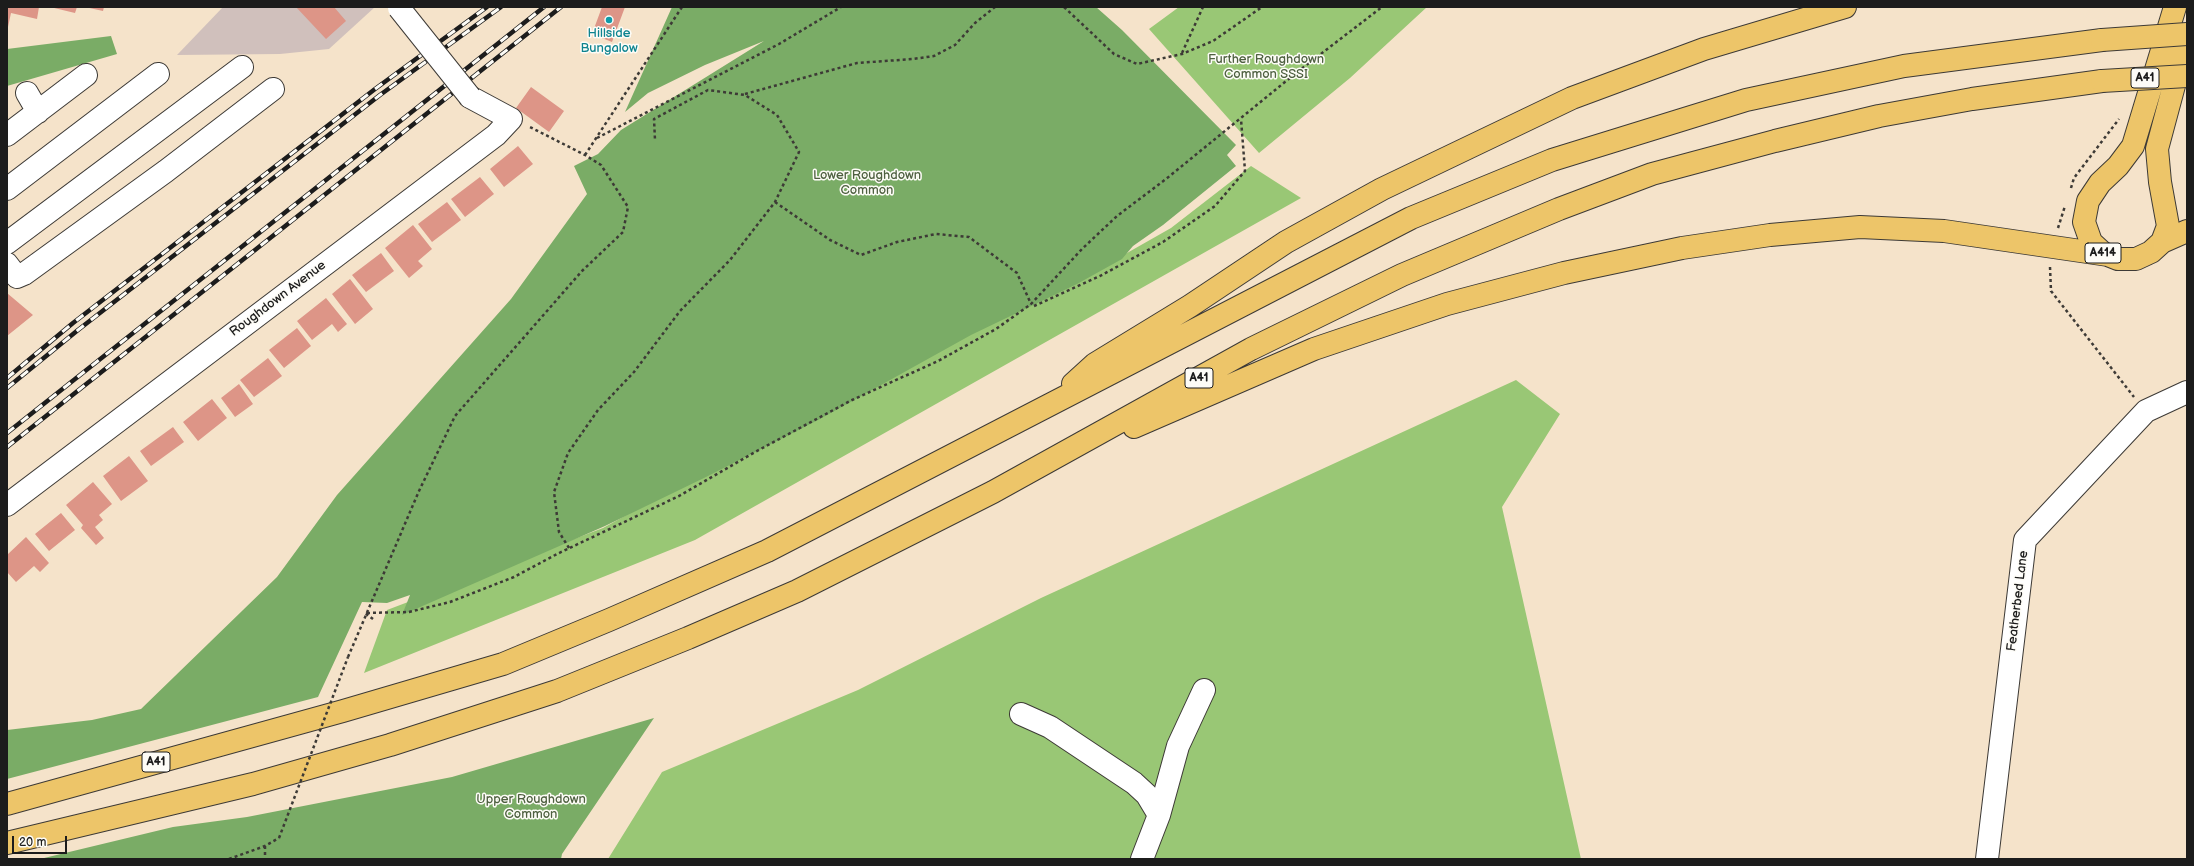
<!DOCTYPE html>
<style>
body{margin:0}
#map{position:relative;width:2194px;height:866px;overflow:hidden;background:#f5e3ca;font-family:"Balsamiq Sans",sans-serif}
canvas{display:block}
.frame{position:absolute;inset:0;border:8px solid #1c1c1c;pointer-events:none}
.scale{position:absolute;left:12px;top:836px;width:55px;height:18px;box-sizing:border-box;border:2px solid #1c1c1c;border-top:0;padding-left:5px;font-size:12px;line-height:14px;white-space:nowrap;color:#1c1c1c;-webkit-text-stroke:3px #fdfcf7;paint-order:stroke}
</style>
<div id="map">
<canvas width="2194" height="866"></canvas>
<div class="frame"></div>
<div class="scale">20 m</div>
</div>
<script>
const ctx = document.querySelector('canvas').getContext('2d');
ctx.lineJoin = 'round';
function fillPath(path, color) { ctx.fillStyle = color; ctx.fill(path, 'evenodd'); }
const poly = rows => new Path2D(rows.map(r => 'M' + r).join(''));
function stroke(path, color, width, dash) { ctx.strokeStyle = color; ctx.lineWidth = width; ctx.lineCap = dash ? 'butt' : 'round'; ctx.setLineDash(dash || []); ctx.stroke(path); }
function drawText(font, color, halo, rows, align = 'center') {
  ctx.font = font + ' "Balsamiq Sans",sans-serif'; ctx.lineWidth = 3; ctx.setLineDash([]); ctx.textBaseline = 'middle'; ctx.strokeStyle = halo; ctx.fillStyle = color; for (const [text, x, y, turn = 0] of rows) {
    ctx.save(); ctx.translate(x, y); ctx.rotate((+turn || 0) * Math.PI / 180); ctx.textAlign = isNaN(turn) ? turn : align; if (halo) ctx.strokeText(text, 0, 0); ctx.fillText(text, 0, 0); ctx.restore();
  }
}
fillPath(poly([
 [223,7,375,7,329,49,280,54,177,55]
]), '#d0c0bc');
fillPath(poly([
 [1179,7,1427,7,1350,78,1259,153,1149,29],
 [1251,166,1301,198,695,540,364,673,387,610,603,528,850,392,1083,278,1171,228],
 [1516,380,1560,414,1502,507,1581,859,608,859,662,772,858,690,1041,598]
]), '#99c775');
fillPath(poly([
 [672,7,1096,7,1122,30,1236,145,1227,155,1236,166,1163,225,1133,246,1122,259,1077,284,971,335,818,420,706,477,605,526,402,615,410,595,387,603,362,602,318,697,7,779,7,730,92,720,141,709,277,577,337,495,511,299,587,194,574,166,598,154,621,130,764,41,705,65,648,93,625,112],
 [111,36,117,54,7,86,7,49],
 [654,718,562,854,561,859,40,859,173,827,247,817,452,777]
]), '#7aac66');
fillPath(poly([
 [7,7,39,7,37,19,11,13,8,27],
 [50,7,77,7,75,13],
 [85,7,104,7,103,11],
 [296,7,334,7,346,21,326,39],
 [602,7,625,7,612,42,592,34],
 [531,87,564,111,549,132,516,108],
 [518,146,533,164,504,187,490,169],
 [480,177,494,194,465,217,451,199],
 [447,202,461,220,432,242,418,224],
 [413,225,432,249,418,261,423,266,409,278,385,248],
 [381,253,394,271,366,292,352,275],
 [350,279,373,309,355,324,332,294],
 [7,293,33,315,7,336],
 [326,298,347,324,338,332,332,324,312,340,297,321],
 [297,328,311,346,284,368,269,350],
 [268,358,282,376,254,397,240,380],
 [239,384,253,404,235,417,221,398],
 [212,399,227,418,198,441,183,422],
 [173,427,184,442,151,466,140,451],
 [129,456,148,481,121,501,103,476],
 [93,482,112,504,99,515,103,520,95,527,104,538,96,545,81,528,83,525,66,505],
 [61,513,75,530,49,551,35,534],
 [26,537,49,563,40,572,34,566,16,582,7,572,7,555]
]), '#dd9587');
const minor = poly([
 [27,93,38,112],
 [7,135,86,75],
 [7,189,158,74],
 [7,243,242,67],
 [7,264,17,277,24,274,166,171,273,89],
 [7,505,496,135,511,119,470,97],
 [1021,714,1050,727,1134,783,1147,795,1159,815],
 [1142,859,1159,815,1178,746,1204,690],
 [1987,859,2025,540,2146,411,2187,392]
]);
const highway = poly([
 [2175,7,2133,146,2118,166,2100,183,2088,201,2084,222,2091,242,2103,253,2118,259,2136,259,2151,252,2162,242,2168,226,2160,182,2157,149,2187,37],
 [2162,242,2187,231],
 [1073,384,1095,364,1190,306,1286,242,1382,189,1572,98,1704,49,1845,7],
 [1134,427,1314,349,1447,304,1564,273,1682,248,1770,235,1860,227,1944,231,2108,255],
 [7,804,343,711,503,664,609,620,767,551,1411,218,1552,160,1746,100,1904,66,2102,40],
 [7,843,253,784,390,745,557,691,688,638,797,591,898,540,993,492,1251,349,1402,275,1559,209,1652,174,1775,141,1879,116,1972,99,2102,81]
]);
stroke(minor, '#3d3a36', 24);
stroke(highway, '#3d3a36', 24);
stroke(poly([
 [1064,7,1114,54,1137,64,1182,54,1213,41,1262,7],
 [1182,53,1203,7],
 [745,94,857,63,913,59,934,56,955,45,975,23,995,7],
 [597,138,779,44,841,7],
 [585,155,682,7],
 [2071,188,2074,178,2119,119],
 [775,202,830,240,861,255,897,242,936,234,969,237,1017,273,1031,304],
 [2058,228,2065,206],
 [2050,267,2051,291,2134,397],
 [1034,306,1100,276,1163,242,1215,206,1245,171,1241,119],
 [569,548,559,532,554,492,568,453,598,410,634,372,680,311,730,260,775,202,799,152,777,115,745,95,708,90,654,119,655,140],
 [373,619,365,613,409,612,450,602,514,577,557,554,679,496,755,452,852,400,938,361,996,329,1031,304,1082,249,1117,216,1166,179,1296,73,1382,7],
 [348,657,419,491,455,416,582,271,623,232,628,207,601,165,585,155,528,126],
 [265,846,265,859],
 [229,859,265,846,279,838]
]), '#3d3a36', 2.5, [3, 3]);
stroke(minor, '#fff', 22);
stroke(highway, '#edc569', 22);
const rail = poly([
 [7,378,73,323,375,89,487,7],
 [7,388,78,330,380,95,501,7],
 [7,433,544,7],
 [7,447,561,7]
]);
stroke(rail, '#1c1c1c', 4.5);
stroke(rail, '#fdfcf7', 3, [9]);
const minorBridge = poly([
 [399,8,470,97]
]);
const highwayBridge = poly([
 [2102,40,2187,34],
 [2102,81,2187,76]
]);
stroke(minorBridge, '#3d3a36', 24, []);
stroke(highwayBridge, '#3d3a36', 24, []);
stroke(poly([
 [279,838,348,657]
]), '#3d3a36', 2.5, [3, 3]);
stroke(minorBridge, '#fff', 22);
stroke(highwayBridge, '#edc569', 22);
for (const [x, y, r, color] of [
 [609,20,4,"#0f9aa8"]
]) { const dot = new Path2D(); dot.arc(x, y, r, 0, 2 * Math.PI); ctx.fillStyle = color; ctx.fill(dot); stroke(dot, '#fdfcf7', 1.5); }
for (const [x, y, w] of [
 [2145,78,28],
 [2103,253,36],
 [1199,378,28],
 [156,762,28]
]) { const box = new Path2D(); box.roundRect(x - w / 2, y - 10, w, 20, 3); ctx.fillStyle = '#fdfcf7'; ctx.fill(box); stroke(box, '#1c1c1c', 1); }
drawText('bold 12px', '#1c1c1c', null, [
 ["A41",2145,78],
 ["A414",2103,253],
 ["A41",1199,378],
 ["A41",156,762]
]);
drawText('13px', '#0d838f', '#fdfcf7', [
 ["Hillside",609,34],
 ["Bungalow",609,49]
]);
drawText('13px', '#4e6040', '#fdfcf7', [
 ["Further Roughdown",1266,60],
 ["Common SSSI",1266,75],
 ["Lower Roughdown",867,176],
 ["Common",867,191],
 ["Upper Roughdown",531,800],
 ["Common",531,815]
]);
drawText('13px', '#1c1c1c', '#fdfcf7', [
 ["Roughdown Avenue",278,299,-37],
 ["Featherbed Lane",2018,601,-83]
]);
</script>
